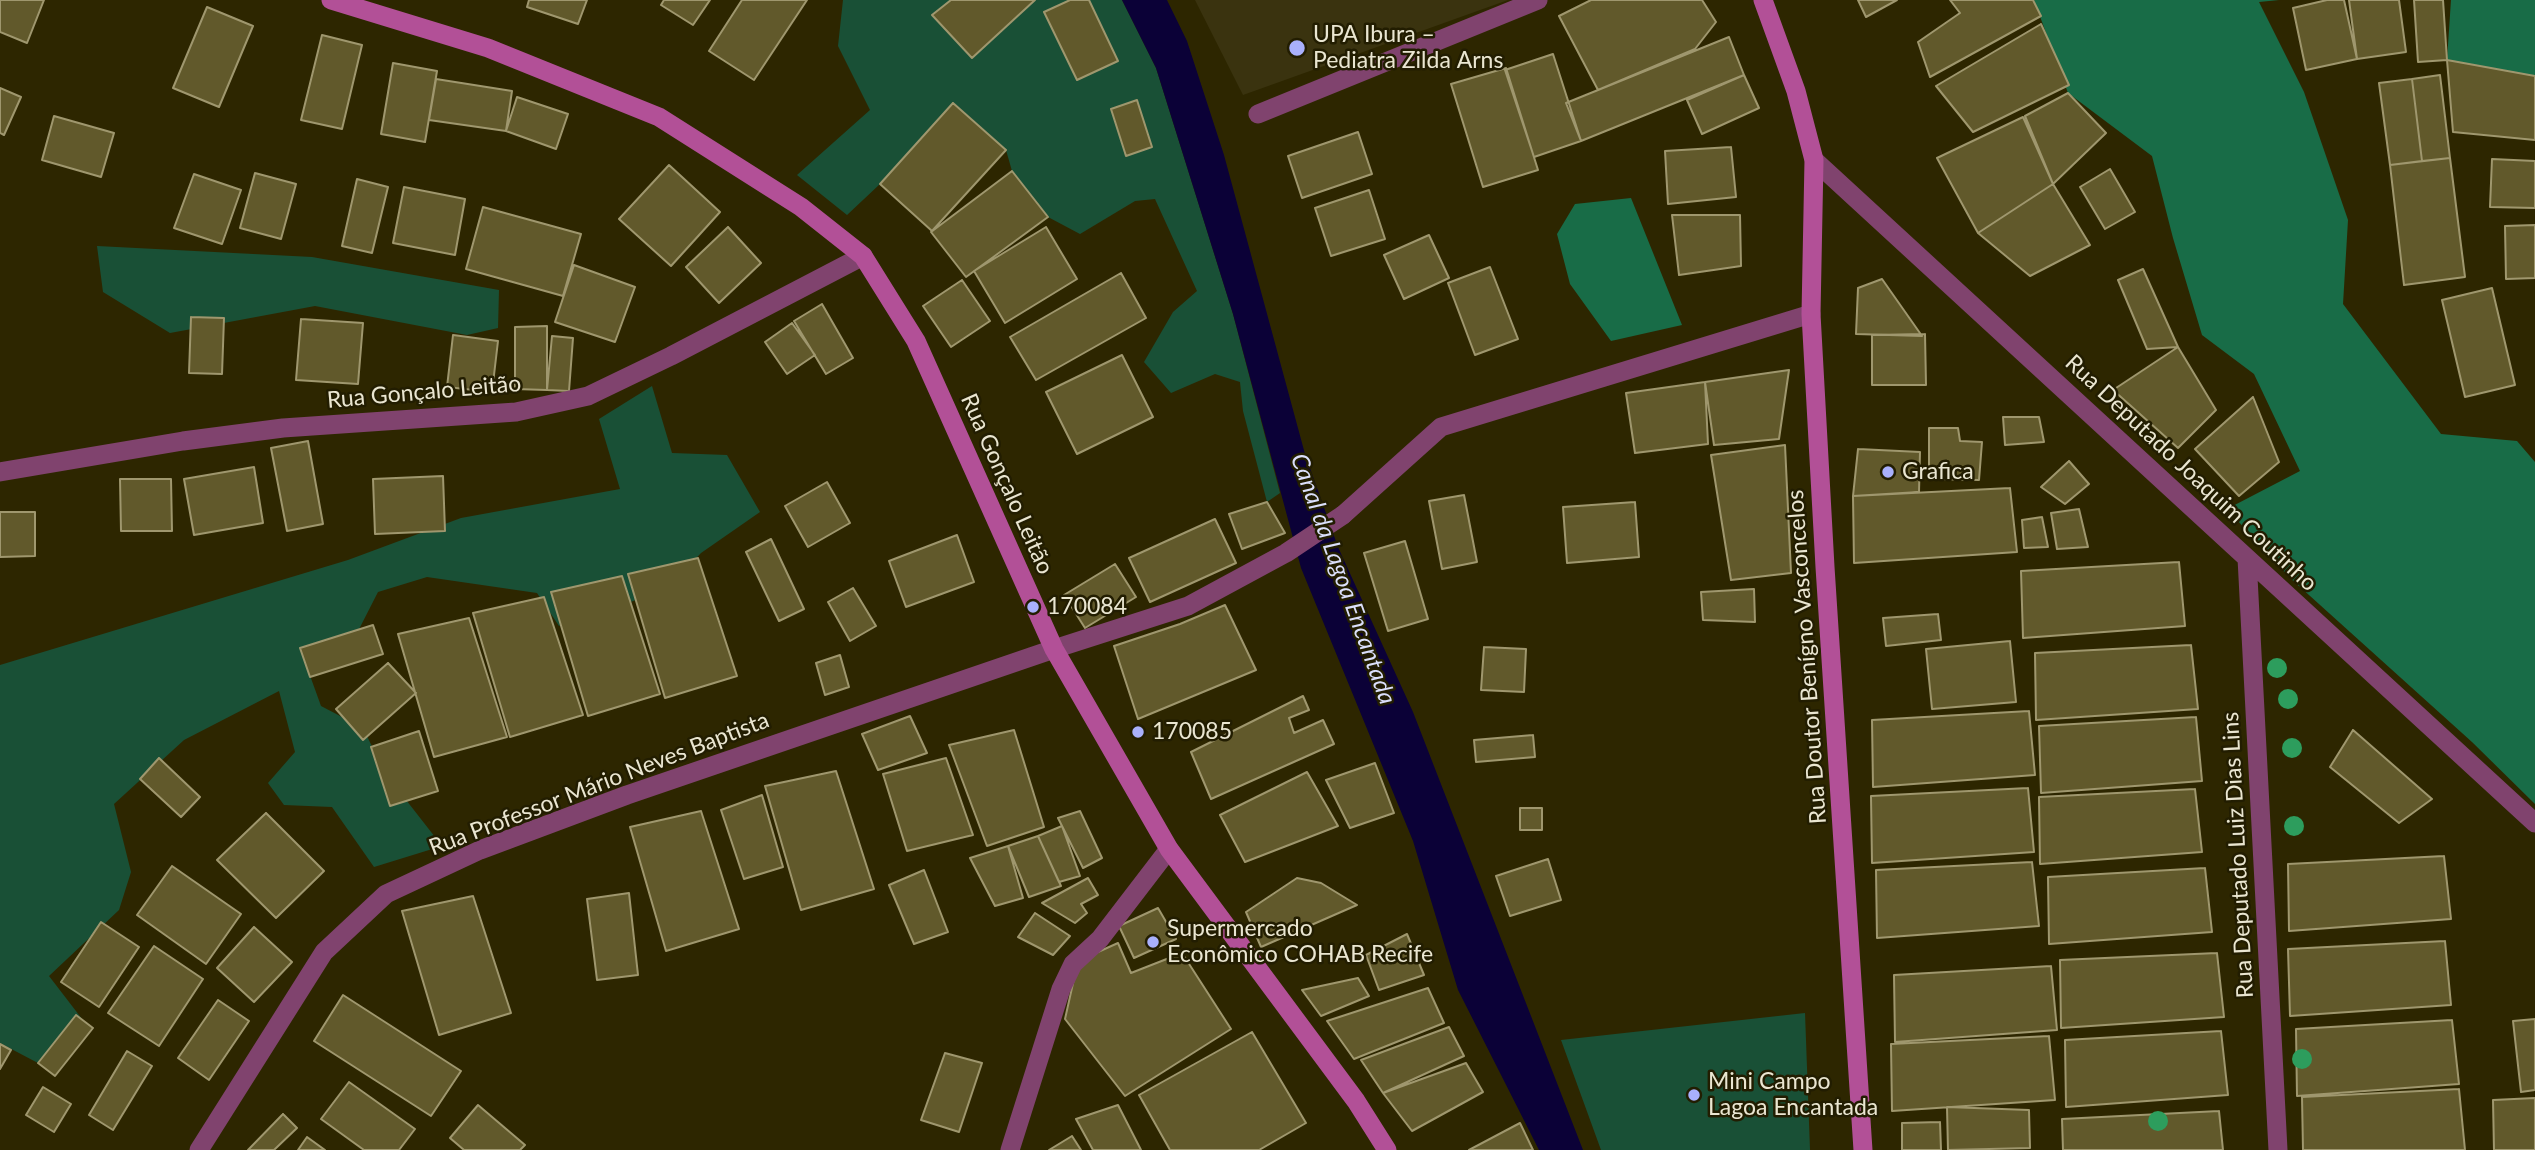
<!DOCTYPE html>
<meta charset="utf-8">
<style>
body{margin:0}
canvas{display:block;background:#2d2600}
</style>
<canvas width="2535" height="1150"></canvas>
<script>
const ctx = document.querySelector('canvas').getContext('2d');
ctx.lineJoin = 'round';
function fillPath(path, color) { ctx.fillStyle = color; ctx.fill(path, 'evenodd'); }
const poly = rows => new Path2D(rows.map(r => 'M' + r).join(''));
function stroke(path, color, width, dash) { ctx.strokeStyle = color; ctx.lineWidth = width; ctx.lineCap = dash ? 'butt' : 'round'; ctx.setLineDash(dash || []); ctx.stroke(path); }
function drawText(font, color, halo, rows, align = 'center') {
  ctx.font = font + ' Lato,sans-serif'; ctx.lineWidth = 5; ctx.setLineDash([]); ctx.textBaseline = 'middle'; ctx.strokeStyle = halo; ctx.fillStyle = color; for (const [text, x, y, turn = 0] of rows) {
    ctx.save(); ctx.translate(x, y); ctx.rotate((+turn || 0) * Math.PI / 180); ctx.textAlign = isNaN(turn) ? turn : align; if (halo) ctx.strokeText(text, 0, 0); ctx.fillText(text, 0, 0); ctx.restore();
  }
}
fillPath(poly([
 [1195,0,1508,0,1243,95]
]), '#3a330f');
fillPath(poly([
 [843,0,1122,0,1156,68,1233,314,1280,493,1267,502,1243,411,1240,382,1215,374,1171,393,1144,362,1173,312,1197,291,1155,199,1135,201,1080,234,1048,217,1012,171,1006,150,954,103,880,184,847,215,797,175,870,110,838,46],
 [97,246,312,257,499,290,498,328,467,335,315,306,170,333,103,292],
 [652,386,672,453,727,455,760,512,701,553,666,590,559,626,537,593,427,577,378,592,354,639,308,670,321,706,363,728,385,773,442,846,374,867,332,807,284,805,268,783,295,752,279,691,184,740,114,804,131,872,119,910,49,976,89,1028,55,1072,0,1043,0,665,348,560,461,518,620,489,599,419],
 [1805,1013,1810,1150,1601,1150,1561,1040]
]), '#195036');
fillPath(poly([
 [2034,0,2279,0,2259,2,2304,92,2348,220,2343,304,2441,434,2517,441,2535,462,2535,804,2472,742,2289,577,2227,509,2300,471,2254,374,2202,335,2173,238,2152,156,2068,93],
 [2451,0,2535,0,2535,80,2447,60],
 [1631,198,1682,325,1611,341,1570,284,1557,234,1575,204]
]), '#186c47');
fillPath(poly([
 [1122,0,1167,0,1187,41,1224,155,1305,454,1338,547,1413,712,1583,1150,1539,1150,1458,990,1413,841,1301,568,1233,314,1156,68]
]), '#0b0137');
const building = poly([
 [0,0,44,0,27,43,0,32,0,0],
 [529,0,587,0,578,24,527,7,529,0],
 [664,0,710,0,693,25,661,5,664,0],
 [742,0,807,0,754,80,709,51,742,0],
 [951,0,1035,0,972,58,932,15,951,0],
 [1070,0,1089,0,1118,61,1077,80,1044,12,1070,0],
 [1591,0,1702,0,1716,22,1695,49,1598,90,1559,16,1591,0],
 [1858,0,1897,0,1866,17,1858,0],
 [1950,0,2033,0,2041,16,1930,77,1918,42,1960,13,1950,0],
 [2327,0,2344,0,2357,59,2306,70,2293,8,2327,0],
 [2349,0,2399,0,2406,52,2357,59,2349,0],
 [2414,0,2443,0,2447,60,2418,62,2414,0],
 [207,7,253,26,219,107,173,88,207,7],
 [2041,24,2069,85,1973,132,1936,86,2041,24],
 [322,35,362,45,342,129,301,120,322,35],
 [1729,37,1744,75,1581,141,1566,103,1729,37],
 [1553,54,1581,141,1534,157,1505,70,1553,54],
 [2447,60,2535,76,2535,140,2453,132,2447,60],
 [393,63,437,71,425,142,381,134,393,63],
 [1506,68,1538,170,1483,187,1451,84,1506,68],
 [1744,75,1759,108,1702,134,1687,100,1744,75],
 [2440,75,2450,158,2422,161,2412,79,2440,75],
 [436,79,512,91,506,131,429,120,436,79],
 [2412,79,2422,161,2390,165,2379,83,2412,79],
 [0,88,21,97,4,135,0,133,0,88],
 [2068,93,2106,133,2053,184,2025,116,2068,93],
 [517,97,568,114,556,149,506,131,517,97],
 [1137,100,1152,147,1126,156,1111,109,1137,100],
 [953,103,1006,150,932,231,880,184,953,103],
 [54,116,114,133,101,177,42,160,54,116],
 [2023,117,2053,184,1978,233,1937,158,2023,117],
 [1358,132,1372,174,1302,198,1288,156,1358,132],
 [1731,147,1736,197,1668,204,1665,151,1731,147],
 [2450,158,2465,277,2404,285,2390,165,2450,158],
 [2492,159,2535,161,2535,208,2490,207,2492,159],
 [669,165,720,212,671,266,619,219,669,165],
 [2110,169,2135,212,2105,229,2080,187,2110,169],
 [1012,171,1048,217,966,277,931,232,1012,171],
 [255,173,296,184,281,239,240,228,255,173],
 [194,174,241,190,222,244,174,228,194,174],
 [357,179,388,187,372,253,342,246,357,179],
 [2053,184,2090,245,2030,276,1978,233,2053,184],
 [404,187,465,199,455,255,393,243,404,187],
 [1369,190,1385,239,1331,256,1315,208,1369,190],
 [483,207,581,234,563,296,466,269,483,207],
 [1672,215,1740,215,1741,266,1679,275,1672,215],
 [2535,225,2535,278,2506,279,2505,226,2535,225],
 [728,227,761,263,719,303,686,267,728,227],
 [1046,227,1077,279,1005,323,974,271,1046,227],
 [1429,235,1449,278,1404,299,1384,255,1429,235],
 [574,265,635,287,615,342,555,322,574,265],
 [1490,267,1518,339,1475,355,1448,283,1490,267],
 [2143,269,2178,347,2147,349,2118,280,2143,269],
 [1121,273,1146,318,1036,380,1010,337,1121,273],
 [1882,279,1922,336,1856,334,1858,288,1882,279],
 [962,280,990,321,951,347,923,306,962,280],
 [2492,288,2515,385,2465,397,2442,300,2492,288],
 [822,304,853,358,826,374,794,321,822,304],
 [191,317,224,318,222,374,189,373,191,317],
 [301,319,363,323,358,384,296,380,301,319],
 [792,323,815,355,787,374,765,342,792,323],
 [547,326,547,390,515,389,515,327,547,326],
 [1925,334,1926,385,1872,385,1872,335,1925,334],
 [453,335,498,341,492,392,447,387,453,335],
 [552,336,573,338,569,391,547,390,552,336],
 [2178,347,2216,410,2178,448,2113,390,2178,347],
 [1122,355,1153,417,1077,454,1046,392,1122,355],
 [1789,370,1779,439,1714,445,1705,382,1789,370],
 [1705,382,1708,444,1635,453,1626,393,1705,382],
 [2253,397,2279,462,2239,496,2195,449,2253,397],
 [2003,417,2039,417,2044,442,2005,445,2003,417],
 [1929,428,1958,428,1960,441,1982,442,1979,480,1929,479,1929,428],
 [308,441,323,524,287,531,271,448,308,441],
 [1785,445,1791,573,1731,580,1711,455,1785,445],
 [1858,449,1920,452,1919,492,1853,496,1858,449],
 [2069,461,2089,484,2065,504,2041,487,2069,461],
 [254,467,263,523,194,535,184,479,254,467],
 [443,476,445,531,375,534,373,479,443,476],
 [120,479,171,479,172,531,121,531,120,479],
 [827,482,850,523,808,547,785,506,827,482],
 [2010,488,2017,552,1854,563,1853,496,2010,488],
 [1464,495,1477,562,1442,569,1429,501,1464,495],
 [1267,502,1285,533,1242,549,1229,514,1267,502],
 [1635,502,1639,557,1567,563,1563,507,1635,502],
 [2079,509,2088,547,2057,549,2051,513,2079,509],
 [0,512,35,512,35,556,0,557,0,512],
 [2042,517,2048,547,2024,548,2022,520,2042,517],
 [1215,519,1236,563,1150,602,1129,558,1215,519],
 [957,535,974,582,906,607,889,561,957,535],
 [771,539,804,609,779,621,746,552,771,539],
 [1405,541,1428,619,1388,631,1364,553,1405,541],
 [698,558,737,676,665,698,628,574,698,558],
 [2179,562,2185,626,2023,638,2021,571,2179,562],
 [1115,564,1136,597,1085,628,1064,595,1115,564],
 [622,576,660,694,588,716,551,592,622,576],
 [853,588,876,626,850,641,828,602,853,588],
 [1754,589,1755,622,1703,620,1701,592,1754,589],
 [544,597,583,715,510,737,473,613,544,597],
 [1225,605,1256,670,1138,719,1114,646,1180,624,1225,605],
 [1938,614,1941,640,1886,646,1883,618,1938,614],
 [469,618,507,737,434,757,398,634,469,618],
 [373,625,383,654,310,677,300,648,373,625],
 [2010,641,2016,702,1932,709,1926,649,2010,641],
 [2191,645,2198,709,2036,720,2035,653,2191,645],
 [1484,647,1526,649,1524,692,1481,690,1484,647],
 [840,655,849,687,825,695,816,663,840,655],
 [388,663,416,693,363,740,336,709,388,663],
 [1303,696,1309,710,1289,718,1294,733,1323,720,1334,744,1211,799,1191,752,1303,696],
 [2029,711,2035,775,1873,787,1872,720,2029,711],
 [910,716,927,753,878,770,862,734,910,716],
 [2196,717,2202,781,2041,793,2039,726,2196,717],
 [1014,730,1044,827,987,846,949,745,1014,730],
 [2353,730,2432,799,2399,823,2330,767,2353,730],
 [419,731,438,791,390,806,371,747,419,731],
 [1533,735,1535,757,1476,762,1474,740,1533,735],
 [159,758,200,797,181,817,140,779,159,758],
 [946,758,973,835,907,851,883,774,946,758],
 [1375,763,1394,813,1350,828,1326,780,1375,763],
 [836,771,874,889,801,910,765,786,836,771],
 [1307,772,1338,826,1245,862,1220,815,1307,772],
 [2028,788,2034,852,1872,863,1871,796,2028,788],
 [2195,789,2202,852,2040,864,2039,797,2195,789],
 [762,795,783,867,744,879,721,810,762,795],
 [1520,808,1542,808,1542,830,1520,830,1520,808],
 [701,811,739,929,666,951,630,827,701,811],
 [1080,811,1102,858,1083,868,1058,818,1080,811],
 [266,813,324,871,276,918,217,860,266,813],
 [1062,826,1080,876,1059,882,1038,836,1062,826],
 [1038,836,1061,886,1029,897,1008,846,1038,836],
 [1008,846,1023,898,995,906,970,858,1008,846],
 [2444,856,2451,919,2289,931,2288,864,2444,856],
 [1548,859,1561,900,1510,916,1496,876,1548,859],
 [2032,862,2039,926,1877,938,1876,870,2032,862],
 [172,866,241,914,206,964,137,915,172,866],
 [2205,868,2212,932,2049,944,2048,877,2205,868],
 [924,870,948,932,914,944,889,885,924,870],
 [1088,878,1098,895,1081,904,1087,913,1075,923,1042,903,1088,878],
 [1297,878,1321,883,1357,905,1261,947,1246,912,1297,878],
 [629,893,638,975,597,980,587,899,629,893],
 [473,896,511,1013,439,1035,402,911,473,896],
 [1158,908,1176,939,1134,958,1119,926,1158,908],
 [1035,913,1070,936,1053,955,1018,937,1035,913],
 [101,922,139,947,99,1007,61,982,101,922],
 [254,927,292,962,254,1002,217,968,254,927],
 [1407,934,1424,975,1379,990,1366,955,1407,934],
 [2445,941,2451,1005,2290,1016,2288,949,2445,941],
 [1118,943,1131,973,1182,953,1231,1029,1125,1096,1065,1019,1078,961,1118,943],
 [154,946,203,979,159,1046,108,1013,154,946],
 [2217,953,2224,1017,2061,1028,2060,960,2217,953],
 [2051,966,2057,1030,1895,1042,1894,975,2051,966],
 [1358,978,1369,996,1321,1016,1302,990,1358,978],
 [1428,988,1444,1023,1354,1059,1327,1021,1428,988],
 [343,995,461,1071,431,1116,314,1041,343,995],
 [218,1000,249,1021,209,1080,178,1058,218,1000],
 [76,1015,93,1028,55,1076,38,1063,76,1015],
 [2535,1019,2535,1090,2521,1092,2513,1021,2535,1019],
 [2452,1020,2459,1084,2297,1096,2296,1029,2452,1020],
 [1449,1027,1464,1056,1383,1093,1361,1060,1449,1027],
 [2221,1031,2228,1095,2066,1107,2065,1040,2221,1031],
 [1252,1032,1306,1123,1259,1150,1170,1150,1139,1095,1252,1032],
 [2049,1036,2055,1100,1892,1111,1891,1044,2049,1036],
 [0,1044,11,1050,0,1069,0,1044],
 [127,1051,152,1066,113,1130,89,1115,127,1051],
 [945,1053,982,1063,959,1132,921,1120,945,1053],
 [1466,1063,1483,1092,1412,1131,1383,1093,1466,1063],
 [349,1082,415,1129,399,1150,364,1150,321,1119,349,1082],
 [43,1087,71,1104,54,1132,26,1115,43,1087],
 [2459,1089,2465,1150,2303,1150,2302,1097,2459,1089],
 [2535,1098,2535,1150,2494,1150,2493,1100,2535,1098],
 [478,1105,525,1145,520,1150,464,1150,450,1138,478,1105],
 [1118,1105,1141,1150,1093,1150,1076,1119,1118,1105],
 [1947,1107,2029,1110,2030,1148,1948,1150,1947,1107],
 [2219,1111,2223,1150,2063,1150,2062,1119,2219,1111],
 [283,1114,297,1128,274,1150,248,1150,283,1114],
 [1940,1122,1941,1150,1902,1150,1902,1123,1940,1122],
 [1520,1123,1533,1150,1469,1150,1520,1123],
 [1072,1136,1081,1150,1049,1150,1072,1136],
 [307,1137,325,1150,298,1150,307,1137]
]);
fillPath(building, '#61592b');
stroke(building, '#9f976e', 2);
stroke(poly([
 [1258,114,1538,0]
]), '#80436e', 19);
stroke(poly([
 [1054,649,1188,606,1286,553,1343,515]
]), '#80436e', 19);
stroke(poly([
 [1814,160,2535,823],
 [0,472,183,441,283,428,516,412,588,396,671,356,863,256],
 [1343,515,1441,427,1811,314],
 [2247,558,2278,1150],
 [199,1150,324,952,386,894,480,850,627,795,1054,649],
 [1010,1150,1061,989,1073,964,1100,939,1169,849]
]), '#80436e', 19);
stroke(poly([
 [331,0,488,48,659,117,801,207,863,256,916,341,1054,649,1169,849,1356,1101,1387,1150],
 [1763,0,1796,91,1814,160,1811,314,1825,567,1863,1150]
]), '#b25097', 19);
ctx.fillStyle = '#2d9d5d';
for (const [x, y] of [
 [2277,668],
 [2288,699],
 [2292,748],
 [2294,826],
 [2302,1059],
 [2158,1121]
]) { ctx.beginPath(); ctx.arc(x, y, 10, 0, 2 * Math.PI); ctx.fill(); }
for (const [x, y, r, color] of [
 [1297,48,9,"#a9b0fc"],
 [1888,472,7,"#a9b0fc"],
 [1033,607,7,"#a9b0fc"],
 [1138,732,7,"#a9b0fc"],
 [1153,942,7,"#a9b0fc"],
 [1694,1095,7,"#a9b0fc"]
]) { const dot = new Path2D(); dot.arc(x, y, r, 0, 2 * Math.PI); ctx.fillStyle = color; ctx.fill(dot); stroke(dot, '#221d01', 2.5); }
drawText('23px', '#eae6d1', '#221d01', [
 ["UPA Ibura –",1313,35],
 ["Pediatra Zilda Arns",1313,61],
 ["Grafica",1902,472],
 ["170084",1047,607],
 ["170085",1152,732],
 ["Supermercado",1167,929],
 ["Econômico COHAB Recife",1167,955],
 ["Mini Campo",1708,1082],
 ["Lagoa Encantada",1708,1108]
], 'left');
drawText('23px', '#eae6d1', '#221d01', [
 ["Rua Gonçalo Leitão",424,392,-5],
 ["Rua Deputado Joaquim Coutinho",2191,473,43],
 ["Rua Gonçalo Leitão",1007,484,66],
 ["Rua Doutor Benígno Vasconcelos",1807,657,-94],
 ["Rua Professor Mário Neves Baptista",599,784,-21],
 ["Rua Deputado Luiz Dias Lins",2238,855,-93]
]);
drawText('italic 24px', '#dbdffb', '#221d01', [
 ["Canal da Lagoa Encantada",1343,579,70]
]);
</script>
